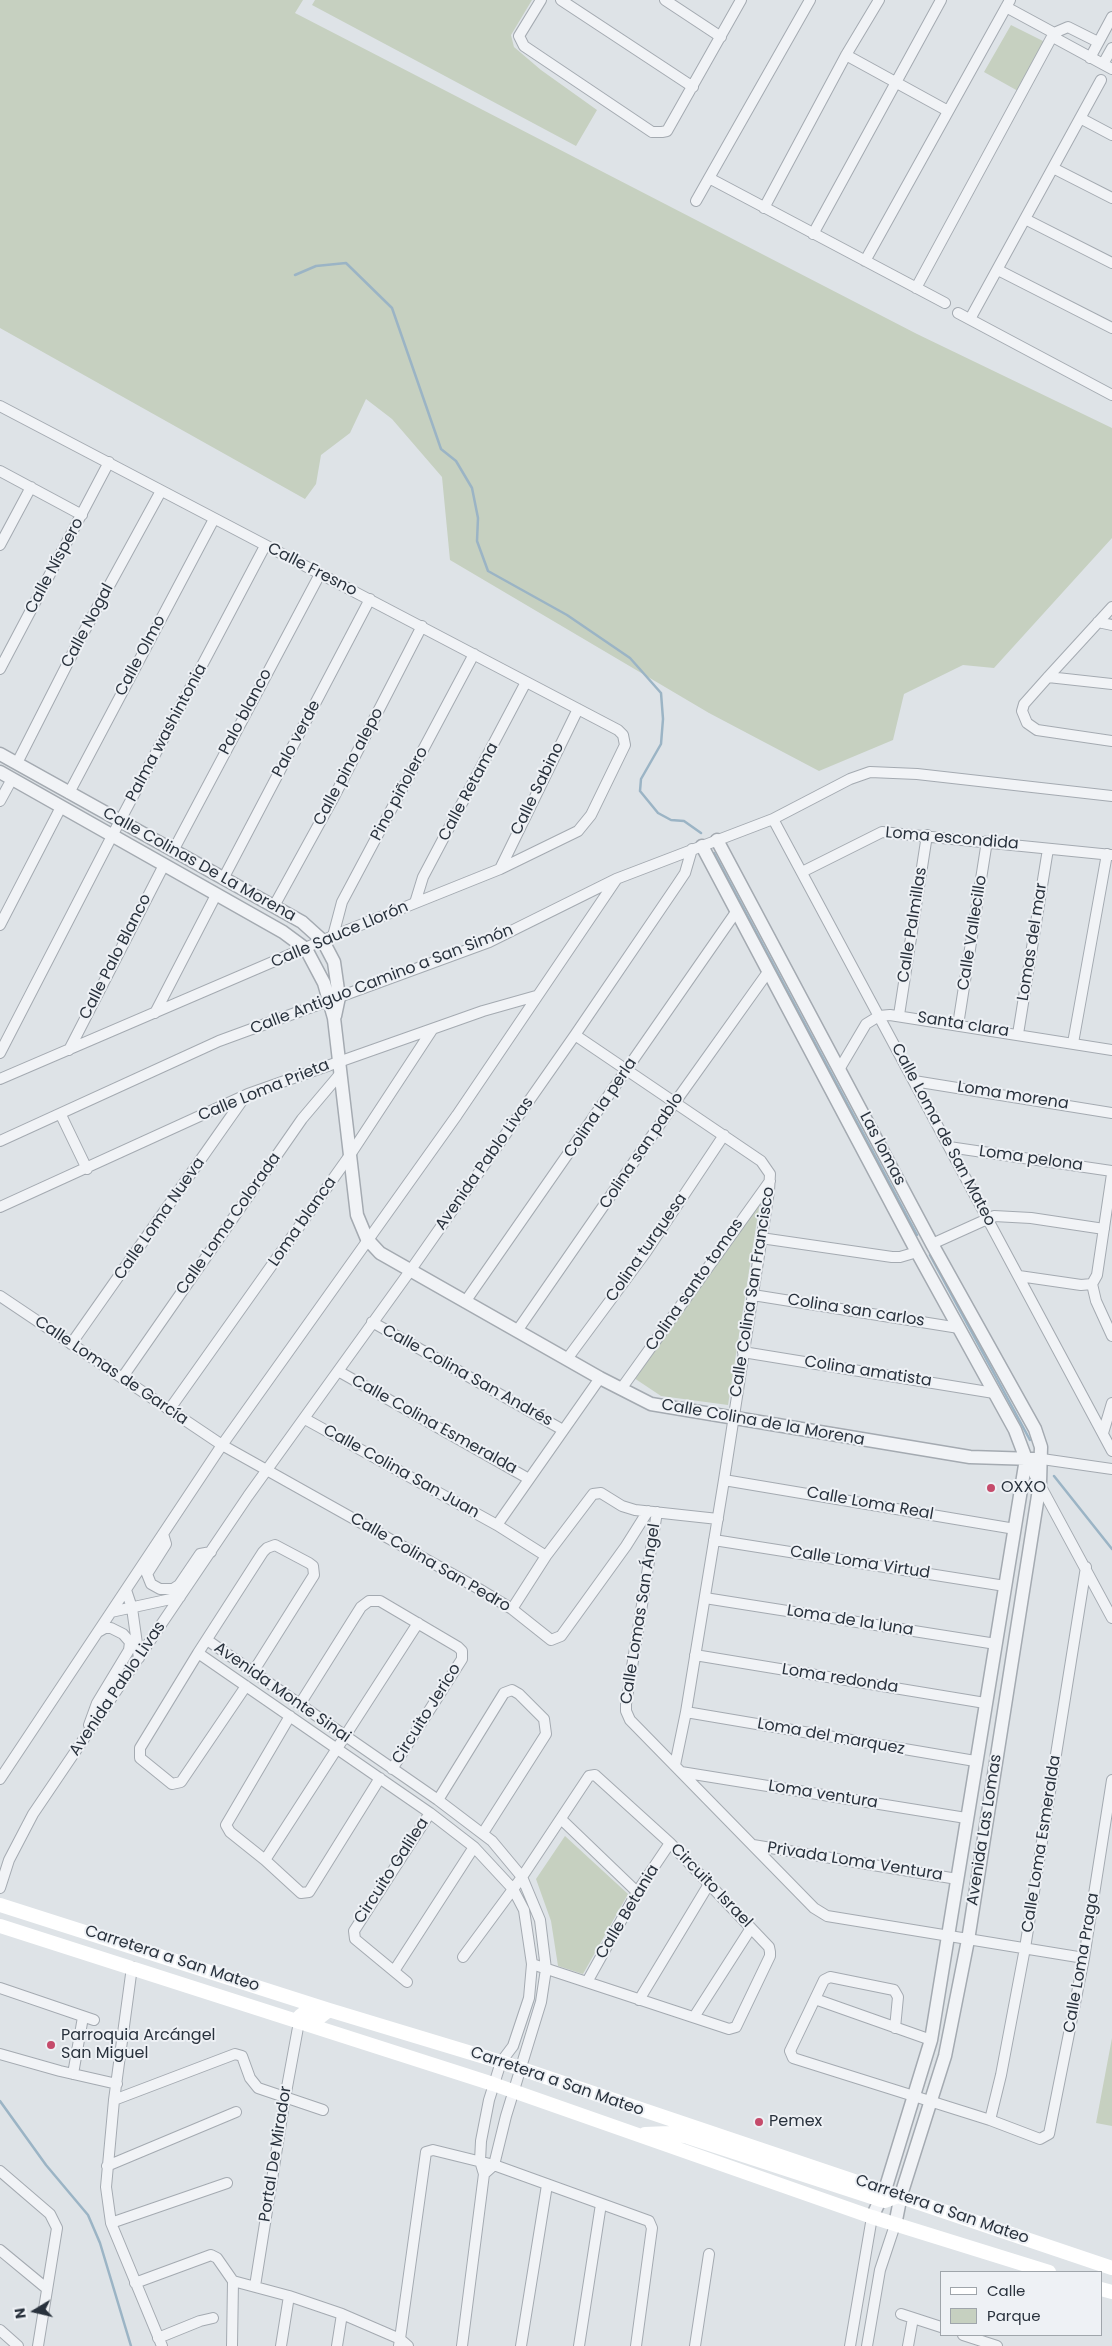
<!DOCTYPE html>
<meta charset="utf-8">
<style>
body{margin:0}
#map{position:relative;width:1112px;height:2346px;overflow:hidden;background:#dee3e7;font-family:Poppins,sans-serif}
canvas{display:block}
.legend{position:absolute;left:940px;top:2271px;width:162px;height:65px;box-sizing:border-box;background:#eef1f5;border:1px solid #9fa5ab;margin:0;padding:6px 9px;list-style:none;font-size:15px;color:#29323d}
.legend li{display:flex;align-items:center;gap:10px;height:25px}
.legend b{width:25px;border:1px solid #9fa5ab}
.north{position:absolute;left:10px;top:2286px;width:50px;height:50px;-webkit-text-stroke:4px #eef1f5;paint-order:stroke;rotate:261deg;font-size:14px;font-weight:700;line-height:20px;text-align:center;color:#29323d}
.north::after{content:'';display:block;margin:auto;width:18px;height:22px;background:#29323d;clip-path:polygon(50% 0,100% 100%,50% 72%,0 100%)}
</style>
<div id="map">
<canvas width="1112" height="2346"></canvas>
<ul class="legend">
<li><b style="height:6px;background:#fff"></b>Calle</li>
<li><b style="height:14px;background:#c6d0c0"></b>Parque</li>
</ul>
<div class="north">N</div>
</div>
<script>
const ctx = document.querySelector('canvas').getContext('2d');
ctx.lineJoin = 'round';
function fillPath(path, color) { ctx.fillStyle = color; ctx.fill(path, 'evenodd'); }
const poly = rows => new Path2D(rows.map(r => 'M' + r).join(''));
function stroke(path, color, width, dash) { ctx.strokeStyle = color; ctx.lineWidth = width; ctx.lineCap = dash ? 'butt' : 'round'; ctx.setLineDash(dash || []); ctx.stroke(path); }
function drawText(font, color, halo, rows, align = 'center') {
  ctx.font = font + ' Poppins,sans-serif'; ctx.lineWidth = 4; ctx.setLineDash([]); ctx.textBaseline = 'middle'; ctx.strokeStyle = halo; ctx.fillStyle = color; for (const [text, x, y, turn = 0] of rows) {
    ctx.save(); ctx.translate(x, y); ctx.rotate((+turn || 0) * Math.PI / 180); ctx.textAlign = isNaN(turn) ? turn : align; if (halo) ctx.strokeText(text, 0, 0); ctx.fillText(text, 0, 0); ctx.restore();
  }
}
fillPath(poly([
 [0,0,303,0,295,13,917,334,1112,428,1112,538,994,668,963,665,904,694,893,740,819,771,709,713,450,560,442,477,392,419,366,399,350,433,321,455,316,484,305,499,0,328],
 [315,0,532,0,511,35,514,47,541,70,597,110,576,146,312,5],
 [1011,25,1045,42,1018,91,984,72],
 [760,1201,728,1405,661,1396,634,1378],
 [565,1836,628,1894,583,1974,558,1966,551,1921,536,1879],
 [1112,2038,1112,2126,1096,2123]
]), '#c6d0c0');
stroke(poly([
 [295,275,316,266,346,263,392,308,441,449,456,461,472,488,478,518,477,541,488,571,567,615,630,658,661,693,663,719,661,744,641,779,640,791,658,813,671,820,684,821,701,833],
 [714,853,917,1235],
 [930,1255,1030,1440],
 [1054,1476,1112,1549],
 [0,2101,46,2165,88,2215,100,2243,131,2346]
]), '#9bb4c5', 2.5);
const minor = poly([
 [541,0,519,36,524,46,652,132,662,132,667,131,741,0],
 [561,0,693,87],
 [665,0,721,37],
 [810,0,709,178,945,303],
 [1006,7,1054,33],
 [1053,37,1112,69],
 [846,55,948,111],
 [1090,58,1112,17],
 [1103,64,1112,48],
 [1080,118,1112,135],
 [1053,168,1112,198],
 [696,201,709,178],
 [764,208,846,55,879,0],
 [1025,219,1112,263],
 [813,234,941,0],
 [865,261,1010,0],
 [998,270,1112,328],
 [916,288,1054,33,1068,27,1098,42],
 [958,313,1112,395],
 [970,319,1101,80],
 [0,406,618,730,623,735,625,745,591,815,578,831,500,869,333,936,0,1079],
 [0,471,82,515],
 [0,545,31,487],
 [1112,607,1048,677,1024,704,1022,711,1027,723,1037,730,1112,741],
 [1098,622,1112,625],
 [0,669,109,462],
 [1048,677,1112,684],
 [17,763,80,639,161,491],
 [69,793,214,519],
 [0,801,12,779],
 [773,819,1112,1451],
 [173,851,320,574],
 [500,869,578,709],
 [802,872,882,832,1112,855],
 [223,879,370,599],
 [415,903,423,877,526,682],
 [274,906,335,795,422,626],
 [0,925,61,807],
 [333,936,342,902,474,654],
 [155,1013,216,895],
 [899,1015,927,835],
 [958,1025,987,841],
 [1018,1034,1048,849],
 [575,1035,761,1161,770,1174,769,1191,724,1480,686,1712,675,1765],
 [1073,1043,1107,854],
 [69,1050,164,865],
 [0,1053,112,836,265,546],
 [840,1068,866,1024,879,1016,890,1015,1112,1050],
 [914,1081,1112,1113],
 [61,1115,87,1169],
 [0,1141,219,1041,489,942,616,879,773,819,850,779,870,772,917,774,1112,796],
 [949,1147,1112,1171],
 [0,1207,248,1094,483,1011,536,996],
 [761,1238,892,1257,900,1257,917,1252],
 [932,1244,994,1216,1031,1218,1104,1229],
 [1019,1276,1081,1285,1092,1284],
 [1092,1284,1097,1275,1112,1174],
 [1092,1284,1096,1301,1112,1336],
 [753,1295,959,1328],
 [0,1296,222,1445,479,1589,512,1609,551,1640,561,1636,626,1546,648,1511],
 [465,1302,736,912],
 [372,1322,563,1430],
 [517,1331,676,1101,768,972],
 [71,1344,246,1095],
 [743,1352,994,1393],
 [567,1359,646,1252,724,1135],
 [338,1371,529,1479],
 [122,1378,302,1119,340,1074],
 [621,1389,770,1181],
 [169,1410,350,1155,432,1030],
 [305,1419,497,1525,546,1556],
 [1103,1433,1112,1403],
 [1026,1459,1112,1618],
 [1042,1459,1112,1469],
 [724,1480,1015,1529],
 [657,1512,626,1704,626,1711,630,1720,814,1908,827,1916,1084,1958],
 [497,1525,600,1378],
 [163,1534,166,1544,147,1574,151,1584,160,1589,173,1589,179,1585,200,1554,211,1552],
 [714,1540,1005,1586],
 [126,1590,132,1608,139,1658],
 [705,1598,996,1644],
 [512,1609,546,1556,593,1494,601,1493,622,1506,635,1510,718,1519],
 [111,1612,180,1597],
 [207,1640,438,1800,492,1841,522,1877,540,1920,546,1969,541,2002,506,2116,494,2165,484,2174],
 [198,1653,430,1813,474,1847,513,1889,524,1910,532,1964,529,1998,513,2046,501,2062,489,2100,481,2141,480,2161,484,2174,462,2346],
 [695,1655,985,1703],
 [246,1686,181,1782,172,1784,140,1758,140,1748,198,1653,263,1552,267,1548,275,1545,309,1563,313,1566,314,1575,253,1672],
 [300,1704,361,1607,369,1601,380,1601,458,1647,462,1651,462,1659,392,1769],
 [686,1712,975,1761],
 [290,1716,226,1825,230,1832,265,1860,301,1893,309,1892,380,1778],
 [89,1725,97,1703,129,1650,130,1642,123,1634,111,1628,105,1628,98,1632],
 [681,1772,966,1818],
 [0,1779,222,1445,457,1115,616,880],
 [438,1800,504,1693,512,1690,519,1694,544,1719,546,1734,483,1833],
 [561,1819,637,1892],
 [753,1845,957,1879],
 [265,1860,418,1623],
 [0,1888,9,1860,33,1814,248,1496,410,1271,575,1035,677,885,685,873,692,849],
 [463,1957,522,1877,589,1776,595,1775,670,1843,769,1947,770,1952,770,1956,736,2027,729,2029,532,1964],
 [132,1967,114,2100,106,2187,111,2223,162,2346],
 [394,1971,474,1847],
 [407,1982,355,1939,354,1931,430,1813],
 [587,1982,637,1892,670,1843],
 [0,1988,94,2020],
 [815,1999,931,2040],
 [639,2000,709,1884],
 [694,2017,751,1928],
 [895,2028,898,1997,894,1990,830,1977,824,1980,790,2051,793,2058,990,2120,1040,2139,1049,2134,1084,1958,1112,1780],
 [0,2054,60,2071,117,2084],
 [73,2074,83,2017],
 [114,2100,235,2054,242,2056,250,2078,258,2088,323,2110],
 [990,2120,1001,2075,1025,1948,1086,1567],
 [107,2166,236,2112],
 [0,2171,50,2214,57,2228,38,2346],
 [111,2223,227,2183],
 [0,2250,46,2288],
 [135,2283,211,2255,217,2258,233,2281,289,2296,342,2314,400,2339,408,2346],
 [255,2286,285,2098,299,2022],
 [901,2314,941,2327],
 [0,2330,18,2346],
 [963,2335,997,2346],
 [158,2338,200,2321,213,2318],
 [232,2346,233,2281],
 [281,2346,289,2296],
 [337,2346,342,2314],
 [399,2346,426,2152,433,2150,494,2165,649,2221,652,2228,636,2346],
 [521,2346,547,2185],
 [579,2346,601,2204],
 [695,2346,709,2254],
 [850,2346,872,2217],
 [867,2346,880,2270,895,2225],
 [908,2346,913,2318]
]);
const tertiary = poly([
 [0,754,302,922,323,941,334,962,339,997,335,1016],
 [0,772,283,932,306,949,324,983,334,1018,357,1215,367,1239,380,1253,600,1378,651,1404,970,1457,1034,1459],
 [717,840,932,1244,1035,1429,1041,1447,1040,1483,968,1940,945,2056,901,2195,895,2225],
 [702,846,917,1252,1015,1430,1026,1459,931,2040,885,2190,872,2217]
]);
stroke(minor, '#a4aab1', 12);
stroke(tertiary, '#a4aab1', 15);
stroke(minor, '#f1f3f6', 10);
stroke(tertiary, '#f1f3f6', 12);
stroke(poly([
 [0,1905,329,2010,501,2062,1112,2268],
 [0,1926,493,2084,872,2217,1049,2272],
 [299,2022,300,2016,304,2013,320,2017,329,2010],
 [645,2134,669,2133,688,2137,881,2200,885,2201,901,2195],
 [1101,2289,1112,2292]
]), '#fff', 14);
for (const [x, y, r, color] of [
 [991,1488,5,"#c54b6b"],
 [51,2045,5,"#c54b6b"],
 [759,2122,5,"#c54b6b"]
]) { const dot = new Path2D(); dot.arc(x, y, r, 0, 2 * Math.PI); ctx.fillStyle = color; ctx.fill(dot); stroke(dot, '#eef1f5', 2); }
drawText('16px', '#29323d', '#eef1f5', [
 ["Calle Níspero",55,566,-62],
 ["Calle Fresno",312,570,27],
 ["Calle Nogal",88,626,-62],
 ["Calle Olmo",141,656,-62],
 ["Palo blanco",246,712,-62],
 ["Palma washintonia",167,733,-62],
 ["Palo verde",297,739,-62],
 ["Calle pino alepo",349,767,-62],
 ["Calle Sabino",538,789,-64],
 ["Calle Retama",469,792,-62],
 ["Pino piñolero",400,794,-62],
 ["Loma escondida",952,839,5],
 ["Calle Colinas De La Morena",199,865,29],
 ["Calle Palmillas",913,925,-81],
 ["Calle Vallecillo",973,933,-81],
 ["Calle Sauce Llorón",340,935,-23],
 ["Lomas del mar",1033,942,-81],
 ["Calle Palo Blanco",116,957,-63],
 ["Calle Antiguo Camino a San Simón",382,980,-21],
 ["Santa clara",963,1025,9],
 ["Calle Loma Prieta",264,1091,-22],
 ["Loma morena",1013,1096,9],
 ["Colina la perla",601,1108,-56],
 ["Calle Loma de San Mateo",943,1135,62],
 ["Las lomas",882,1149,62],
 ["Colina san pablo",642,1151,-56],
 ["Loma pelona",1031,1159,8],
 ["Avenida Pablo Livas",485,1164,-55],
 ["Calle Loma Nueva",160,1219,-55],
 ["Loma blanca",303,1222,-55],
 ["Calle Loma Colorada",229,1224,-55],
 ["Colina turquesa",647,1248,-55],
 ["Colina santo tomas",695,1285,-55],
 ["Calle Colina San Francisco",753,1292,-81],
 ["Colina san carlos",856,1311,9],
 ["Calle Lomas de García",111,1371,34],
 ["Colina amatista",868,1372,9],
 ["Calle Colina San Andrés",467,1376,29],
 ["Calle Colina de la Morena",763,1423,10],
 ["Calle Colina Esmeralda",434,1425,29],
 ["Calle Colina San Juan",401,1472,29],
 ["Calle Loma Real",870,1504,10],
 ["Calle Colina San Pedro",430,1563,30],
 ["Calle Loma Virtud",860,1563,9],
 ["Calle Lomas San Ángel",641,1614,-81],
 ["Loma de la luna",850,1621,9],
 ["Loma redonda",840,1679,9],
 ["Avenida Pablo Livas",118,1689,-56],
 ["Avenida Monte Sinai",282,1693,35],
 ["Circuito Jerico",427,1714,-58],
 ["Loma del marquez",831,1737,10],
 ["Loma ventura",823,1795,9],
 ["Avenida Las Lomas",985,1830,-81],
 ["Calle Loma Esmeralda",1042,1844,-81],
 ["Privada Loma Ventura",855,1862,9],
 ["Circuito Galilea",392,1871,-57],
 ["Circuito Israel",711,1886,46],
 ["Calle Betania",628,1912,-59],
 ["Carretera a San Mateo",172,1959,18],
 ["Calle Loma Praga",1082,1963,-80],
 ["Carretera a San Mateo",557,2082,19],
 ["Portal De Mirador",276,2154,-81],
 ["Carretera a San Mateo",942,2210,19]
]);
drawText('16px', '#29323d', '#eef1f5', [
 ["OXXO",1001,1488],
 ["Parroquia Arcángel",61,2036],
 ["San Miguel",61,2054],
 ["Pemex",769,2122]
], 'left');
</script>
